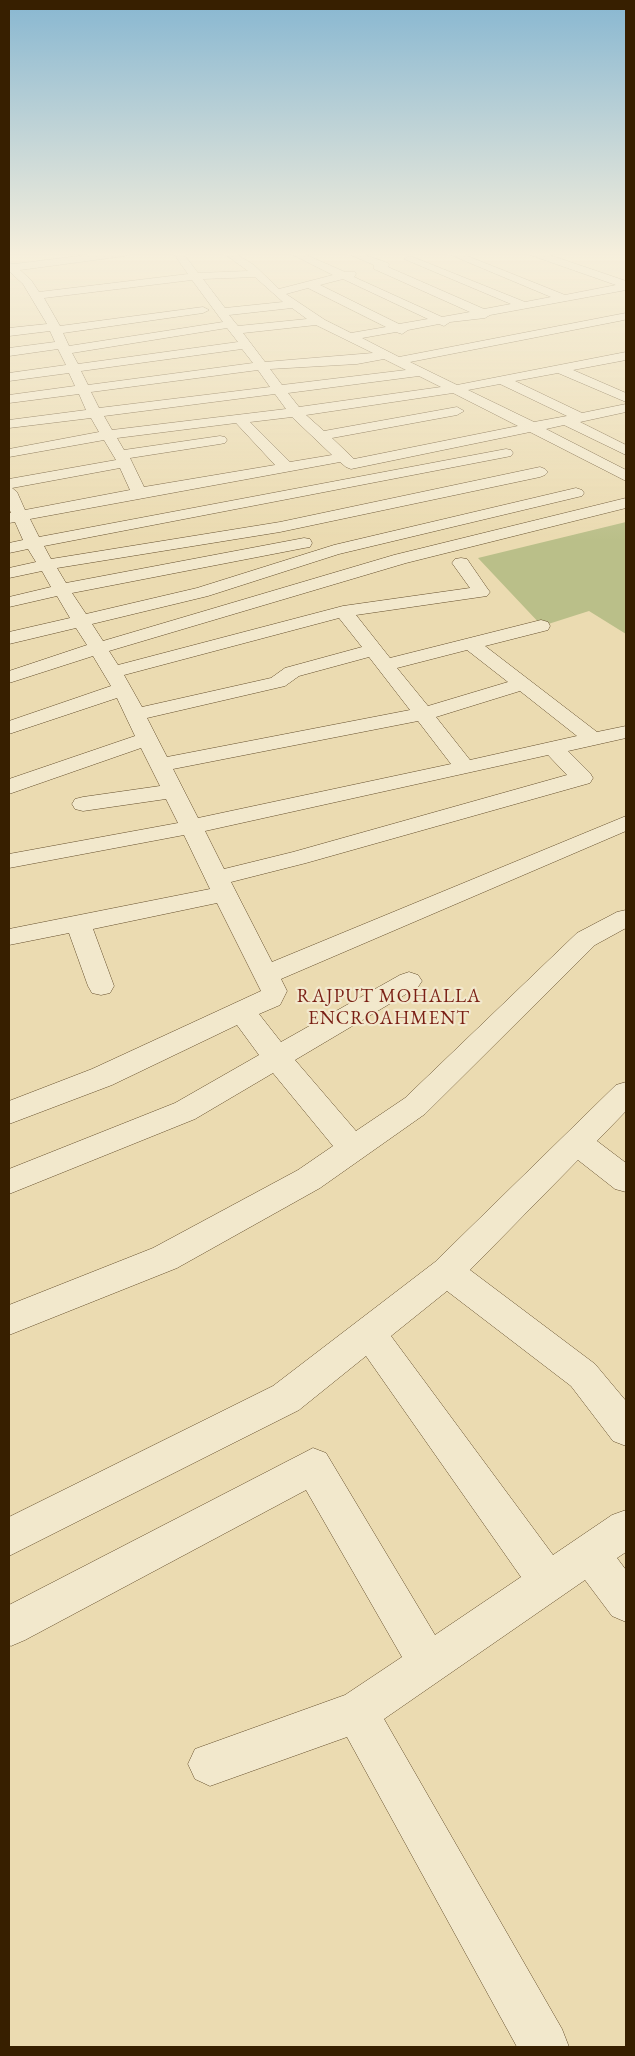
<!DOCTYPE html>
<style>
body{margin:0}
#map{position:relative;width:635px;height:2056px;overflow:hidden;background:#ebdbb1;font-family:"EB Garamond",serif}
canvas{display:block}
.frame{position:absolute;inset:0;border:10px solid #371f00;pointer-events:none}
</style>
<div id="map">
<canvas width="635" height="2056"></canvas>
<div class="frame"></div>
</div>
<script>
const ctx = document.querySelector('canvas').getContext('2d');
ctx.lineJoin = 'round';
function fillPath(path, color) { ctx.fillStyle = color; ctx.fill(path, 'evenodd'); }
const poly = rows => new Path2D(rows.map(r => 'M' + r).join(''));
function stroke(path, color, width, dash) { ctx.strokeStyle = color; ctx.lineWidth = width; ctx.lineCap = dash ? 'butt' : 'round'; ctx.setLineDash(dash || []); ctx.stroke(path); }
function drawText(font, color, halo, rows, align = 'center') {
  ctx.font = font + ' "EB Garamond",serif'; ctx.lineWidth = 4.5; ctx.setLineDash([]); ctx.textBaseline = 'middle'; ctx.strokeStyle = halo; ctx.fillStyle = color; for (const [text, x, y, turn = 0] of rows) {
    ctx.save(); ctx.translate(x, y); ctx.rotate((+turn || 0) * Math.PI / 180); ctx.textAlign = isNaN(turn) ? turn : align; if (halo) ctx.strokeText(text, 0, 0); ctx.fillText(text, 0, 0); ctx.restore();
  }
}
fillPath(poly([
 [626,522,626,634,589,611,542,626,478,558]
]), '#babf89');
const minor = poly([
 [102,253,130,253,125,256,20,270,31,280,39,292,188,274,173,253,183,253,198,273,248,271,223,253,235,253,254,265,279,289,333,275,289,253,302,253,345,272,355,272,356,274,354,277,442,317,470,312,374,269,374,265,346,253,360,253,388,263,389,265,388,267,484,309,511,304,404,259,409,256,413,257,525,302,551,297,446,253,460,253,565,295,616,285,530,255,529,253,544,253,626,281,626,290,490,315,485,318,450,322,444,326,439,324,408,330,402,334,396,332,362,338,399,357,626,313,626,319,624,320,410,362,457,385,626,352,626,360,573,370,626,393,626,402,558,373,515,381,582,413,626,404,626,412,580,422,626,445,626,455,564,425,546,429,626,470,626,481,530,432,351,469,346,467,340,462,30,519,39,537,506,449,511,450,513,453,511,456,506,457,44,546,51,559,280,522,540,467,545,469,548,472,545,475,540,477,280,532,57,568,66,583,304,538,310,539,312,543,310,547,304,548,72,593,86,614,197,588,334,545,576,488,582,490,584,493,582,496,339,554,208,596,92,624,103,641,394,555,626,498,626,508,406,563,109,651,118,665,343,606,470,588,452,563,455,559,461,558,467,559,487,588,490,592,487,596,356,615,390,658,541,620,548,622,550,626,548,630,485,646,597,732,626,726,626,738,568,751,590,773,593,778,590,783,306,863,231,882,272,962,626,816,626,831,281,979,287,991,280,1005,259,1014,281,1042,400,975,409,972,418,975,422,981,418,987,295,1060,356,1131,405,1098,577,933,617,912,626,910,626,928,595,945,425,1114,320,1188,177,1268,9,1335,9,1305,153,1248,298,1170,333,1146,273,1073,195,1119,9,1194,9,1169,175,1103,259,1055,237,1025,112,1085,9,1124,9,1101,92,1069,261,991,217,903,93,929,114,986,110,993,101,995,92,993,88,986,69,933,9,945,9,929,210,889,184,835,9,868,9,854,178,823,166,799,83,811,75,809,72,804,75,799,83,797,160,786,141,748,9,794,9,779,135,736,117,698,9,734,9,721,111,686,93,656,9,683,9,671,87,645,76,628,9,644,9,632,70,618,57,596,9,607,9,597,51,587,42,571,9,578,9,568,36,562,28,549,9,553,9,543,23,540,15,522,9,523,9,513,11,513,9,508,9,479,116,460,104,440,9,457,9,449,99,432,91,418,9,428,9,420,86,410,79,394,9,403,9,395,75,386,69,373,9,381,9,373,66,365,58,349,9,356,9,348,55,342,50,331,9,336,9,328,47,324,23,284,9,271,9,263,14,264,102,253],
 [255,277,283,302,225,308,203,279,255,277],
 [343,279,428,319,399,324,320,285,343,279],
 [192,280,223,322,69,346,63,333,203,313,209,310,203,307,60,326,44,298,192,280],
 [308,288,386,327,351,333,325,320,286,294,308,288],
 [292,308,307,319,238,326,229,315,292,308],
 [316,325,373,353,265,362,243,333,316,325],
 [227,328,238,342,78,364,72,353,227,328],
 [242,349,253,363,88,385,81,371,242,349],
 [384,359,406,370,282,385,270,369,357,364,384,359],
 [258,370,270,387,99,408,91,392,258,370],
 [419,376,441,387,299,407,288,393,419,376],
 [500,384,567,416,534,422,468,390,500,384],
 [453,393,518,426,354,459,332,438,457,415,464,411,457,407,324,431,306,415,453,393],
 [275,394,286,409,112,430,104,416,275,394],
 [292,417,332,455,290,462,250,422,292,417],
 [236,423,275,465,144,487,130,458,220,444,225,443,227,440,225,437,220,436,124,450,117,438,236,423],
 [120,468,130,490,25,510,17,492,12,488,120,468],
 [339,618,362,647,285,668,271,678,142,707,124,675,339,618],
 [467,650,508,682,428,706,397,668,467,650],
 [369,657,410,710,167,757,147,718,285,686,299,676,369,657],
 [520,691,577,736,470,760,436,717,520,691],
 [418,721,451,764,198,818,173,769,418,721],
 [548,755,567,775,293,852,224,869,205,831,548,755],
 [626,1082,626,1111,597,1141,626,1163,626,1192,615,1189,578,1160,470,1270,595,1364,626,1401,626,1446,613,1441,571,1386,447,1291,391,1336,553,1555,612,1515,626,1510,626,1552,617,1558,626,1570,626,1622,612,1616,585,1580,384,1719,562,2029,569,2047,517,2047,347,1737,210,1786,195,1779,188,1764,195,1749,345,1695,402,1657,306,1490,25,1640,11,1646,9,1645,9,1605,313,1448,326,1453,435,1635,521,1577,366,1356,299,1410,9,1556,9,1517,273,1386,435,1262,616,1085,626,1082]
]);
stroke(minor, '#644e2c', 1);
fillPath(minor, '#f2e8cc');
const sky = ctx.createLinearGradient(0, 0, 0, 541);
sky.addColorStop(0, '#88b7d1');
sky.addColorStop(0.47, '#f6efdc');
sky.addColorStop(1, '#f6efdc00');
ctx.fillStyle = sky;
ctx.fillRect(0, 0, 635, 541);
ctx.letterSpacing = '1px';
drawText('19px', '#7a1f14', '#f2e8cc', [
 ["RAJPUT MOHALLA",389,997],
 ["ENCROAHMENT",389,1019]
]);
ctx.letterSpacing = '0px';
</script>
